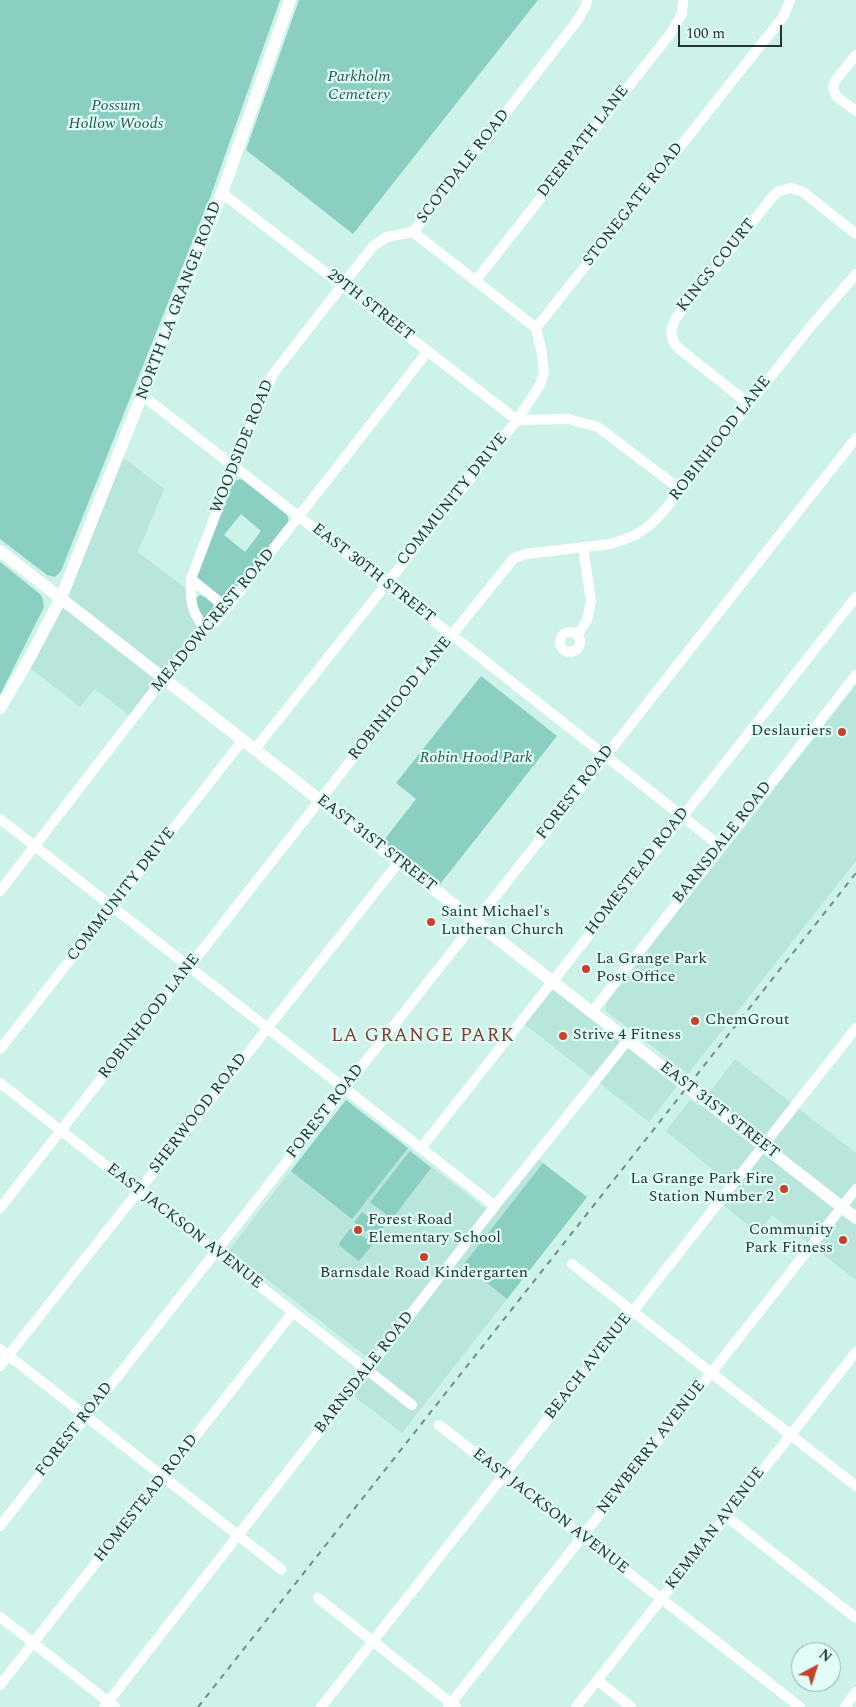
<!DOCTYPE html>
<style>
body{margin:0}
#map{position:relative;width:856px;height:1707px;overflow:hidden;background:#cdf2ea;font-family:Spectral,serif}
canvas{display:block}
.north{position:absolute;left:791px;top:1642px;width:50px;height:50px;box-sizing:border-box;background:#e0fef7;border:1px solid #95ada8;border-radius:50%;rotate:40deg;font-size:14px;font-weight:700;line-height:20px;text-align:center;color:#253431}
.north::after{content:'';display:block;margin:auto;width:18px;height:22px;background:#cb4029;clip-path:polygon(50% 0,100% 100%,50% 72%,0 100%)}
.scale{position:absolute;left:678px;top:25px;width:104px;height:22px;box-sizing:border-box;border:2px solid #253431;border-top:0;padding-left:6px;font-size:15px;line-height:18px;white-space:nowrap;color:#253431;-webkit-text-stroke:4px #e0fef7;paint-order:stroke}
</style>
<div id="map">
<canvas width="856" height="1707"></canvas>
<div class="north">N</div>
<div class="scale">100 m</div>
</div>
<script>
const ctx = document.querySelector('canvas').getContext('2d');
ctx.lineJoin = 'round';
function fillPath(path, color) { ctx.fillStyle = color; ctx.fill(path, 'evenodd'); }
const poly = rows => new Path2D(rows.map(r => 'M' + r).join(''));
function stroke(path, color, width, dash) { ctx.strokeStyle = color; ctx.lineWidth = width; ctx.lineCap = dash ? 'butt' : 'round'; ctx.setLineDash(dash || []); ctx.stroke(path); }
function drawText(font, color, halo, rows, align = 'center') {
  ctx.font = font + ' Spectral,serif'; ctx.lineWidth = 4.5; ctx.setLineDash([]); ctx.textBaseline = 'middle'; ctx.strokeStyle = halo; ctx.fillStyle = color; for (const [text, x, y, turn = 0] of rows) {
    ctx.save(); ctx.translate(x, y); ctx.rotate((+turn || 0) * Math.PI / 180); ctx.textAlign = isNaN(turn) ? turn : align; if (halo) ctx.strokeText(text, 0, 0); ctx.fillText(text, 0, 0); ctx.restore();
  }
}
fillPath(poly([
 [123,457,164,489,138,552,184,587,191,612,203,634,168,678,66,597],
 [62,602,165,682,135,720,95,689,80,707,29,667],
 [856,685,856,861,688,1074,606,1011,606,1003],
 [548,982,679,1084,649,1122,518,1019],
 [735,1059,856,1153,856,1280,772,1215,758,1233,718,1201,731,1185,666,1131,690,1100,699,1106],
 [346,1100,487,1210,533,1155,587,1197,402,1433,349,1392,372,1361,229,1250]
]), '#b8e5dc');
fillPath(poly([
 [0,0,280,0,211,195,61,571,55,577,47,575,0,539],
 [299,0,538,0,353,234,246,150],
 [240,479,243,480,287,515,289,521,230,596,224,599,197,579,197,575,232,484,235,481],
 [241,514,261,531,245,552,224,535],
 [0,562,40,594,43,599,44,607,0,695],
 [200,595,205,597,217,608,216,614,206,622,202,620,195,599],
 [481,676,557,736,437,888,381,844,416,799,396,783],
 [346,1100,408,1148,352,1219,291,1171],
 [410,1151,431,1168,392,1219,370,1202],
 [543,1163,587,1197,507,1299,464,1264],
 [362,1212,374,1220,380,1217,386,1222,383,1228,384,1233,379,1239,373,1238,354,1222],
 [350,1229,353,1229,373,1244,359,1261,340,1246,339,1243]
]), '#8acfc1');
stroke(poly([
 [856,55,835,81,833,88,836,96,856,111],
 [222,193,517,420,540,385,544,373,541,349,536,328,783,17,790,0],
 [476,280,670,34,682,14,683,0],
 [536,328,413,232,577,21,586,6,587,0],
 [143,396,457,639,720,846],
 [749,404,677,347,673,341,671,331,675,319,774,195,779,191,791,188,803,192,856,234],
 [191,579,227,608],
 [204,629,195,613,192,604,191,596,191,579,234,466,273,374,373,246,387,237,413,232],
 '560 642a10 10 0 1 1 20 0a10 10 0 1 1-20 0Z',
 [577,635,587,620,591,601,583,547],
 [255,749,517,420,568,419,598,427,681,490],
 [0,819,495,1206],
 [0,891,164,678,204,629,215,622,227,608,428,351],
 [592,1012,856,675],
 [0,1049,243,740],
 [0,1083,412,1405],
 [421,1148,856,597],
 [0,1208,356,754,509,564,514,558,526,554,610,544,623,540,637,534,650,525,663,512,811,326,856,274],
 [572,1264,856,1486],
 [0,1349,281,1569],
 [0,1366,399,862],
 [439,1425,800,1707],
 [726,1516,856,1618],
 [0,1526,856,438],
 [318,1598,456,1707],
 [0,1617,115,1707],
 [597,1680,631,1707],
 [0,1685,293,1312],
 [104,1707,495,1206,628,1040],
 [321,1707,856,1028],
 [448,1707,856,1189],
 [576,1707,856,1352],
 [845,1707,856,1692]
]), '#fff', 10);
stroke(poly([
 [0,551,856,1218],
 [0,708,30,657,61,598,222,193,290,0]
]), '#fff', 12);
stroke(poly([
 [198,1707,856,873]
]), '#738c87', 2, [6, 6]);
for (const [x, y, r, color] of [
 [842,732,5,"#cb4029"],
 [431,922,5,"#cb4029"],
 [586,969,5,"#cb4029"],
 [695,1021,5,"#cb4029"],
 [563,1036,5,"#cb4029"],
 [784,1189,5,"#cb4029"],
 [358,1230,5,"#cb4029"],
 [843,1240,5,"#cb4029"],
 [424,1257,5,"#cb4029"]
]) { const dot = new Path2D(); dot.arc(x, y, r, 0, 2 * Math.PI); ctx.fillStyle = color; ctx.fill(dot); stroke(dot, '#e0fef7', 2); }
drawText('italic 16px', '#26574e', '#e0fef7', [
 ["Parkholm",359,78],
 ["Cemetery",359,96],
 ["Possum",116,107],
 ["Hollow Woods",116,125],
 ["Robin Hood Park",476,759]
]);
drawText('16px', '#253431', '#e0fef7', [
 ["DEERPATH LANE",584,142,-52],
 ["SCOTDALE ROAD",464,167,-52],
 ["STONEGATE ROAD",634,205,-52],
 ["KINGS COURT",717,266,-51],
 ["NORTH LA GRANGE ROAD",180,301,-69],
 ["29TH STREET",370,306,38],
 ["ROBINHOOD LANE",721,439,-52],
 ["WOODSIDE ROAD",243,447,-68],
 ["COMMUNITY DRIVE",453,500,-51],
 ["EAST 30TH STREET",373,574,38],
 ["MEADOWCREST ROAD",214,621,-50],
 ["ROBINHOOD LANE",401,699,-51],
 ["FOREST ROAD",576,793,-52],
 ["BARNSDALE ROAD",723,843,-52],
 ["EAST 31ST STREET",376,844,38],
 ["HOMESTEAD ROAD",638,872,-52],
 ["COMMUNITY DRIVE",122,895,-52],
 ["ROBINHOOD LANE",150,1017,-52],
 ["EAST 31ST STREET",719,1111,38],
 ["FOREST ROAD",326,1112,-52],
 ["SHERWOOD ROAD",199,1114,-52],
 ["EAST JACKSON AVENUE",184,1227,38],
 ["BEACH AVENUE",589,1367,-52],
 ["BARNSDALE ROAD",365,1373,-52],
 ["FOREST ROAD",75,1430,-52],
 ["NEWBERRY AVENUE",652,1448,-52],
 ["HOMESTEAD ROAD",147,1499,-52],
 ["EAST JACKSON AVENUE",550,1512,38],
 ["KEMMAN AVENUE",716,1529,-52]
]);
drawText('16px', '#253431', '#e0fef7', [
 ["Deslauriers",832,732,"right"],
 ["Saint Michael's",441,913],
 ["Lutheran Church",441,931],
 ["La Grange Park",596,960],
 ["Post Office",596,978],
 ["ChemGrout",705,1021],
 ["Strive 4 Fitness",573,1036],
 ["La Grange Park Fire",774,1180,"right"],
 ["Station Number 2",774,1198,"right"],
 ["Forest Road",368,1221],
 ["Elementary School",368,1239],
 ["Community",833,1231,"right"],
 ["Park Fitness",833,1249,"right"],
 ["Barnsdale Road Kindergarten",424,1274,"center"]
], 'left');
ctx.letterSpacing = '1px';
drawText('19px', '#833d30', '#e0fef7', [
 ["LA GRANGE PARK",423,1037]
]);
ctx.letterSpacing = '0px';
</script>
